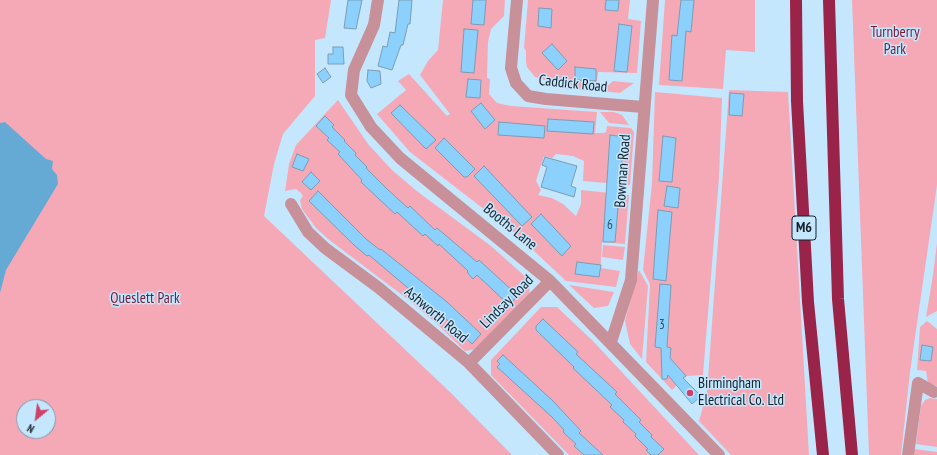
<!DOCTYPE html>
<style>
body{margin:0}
#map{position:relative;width:937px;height:455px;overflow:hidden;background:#c5e7fe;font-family:"PT Sans Narrow",sans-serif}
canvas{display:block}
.north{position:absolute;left:16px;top:399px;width:40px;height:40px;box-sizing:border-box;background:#c5e7fe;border:1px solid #7f98a9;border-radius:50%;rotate:209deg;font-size:11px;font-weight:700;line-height:16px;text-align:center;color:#15212a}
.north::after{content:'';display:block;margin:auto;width:14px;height:18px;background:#cf416a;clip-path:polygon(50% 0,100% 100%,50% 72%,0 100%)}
</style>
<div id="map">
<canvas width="937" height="455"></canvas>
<div class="north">N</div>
</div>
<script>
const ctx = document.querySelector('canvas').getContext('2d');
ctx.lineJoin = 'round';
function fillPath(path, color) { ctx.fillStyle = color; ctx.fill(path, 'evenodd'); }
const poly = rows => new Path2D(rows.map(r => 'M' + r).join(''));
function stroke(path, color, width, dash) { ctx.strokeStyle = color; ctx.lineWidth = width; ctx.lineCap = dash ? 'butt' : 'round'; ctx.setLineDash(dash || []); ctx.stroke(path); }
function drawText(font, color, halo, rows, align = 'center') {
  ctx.font = font + ' "PT Sans Narrow",sans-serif'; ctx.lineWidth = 3; ctx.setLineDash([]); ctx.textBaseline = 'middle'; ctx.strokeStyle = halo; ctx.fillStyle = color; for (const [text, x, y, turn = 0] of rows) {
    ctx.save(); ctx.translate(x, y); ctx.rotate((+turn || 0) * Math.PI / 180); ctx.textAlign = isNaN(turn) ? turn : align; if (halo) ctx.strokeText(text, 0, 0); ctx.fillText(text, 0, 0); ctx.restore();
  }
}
fillPath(poly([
 [0,0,331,0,325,38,315,40,315,96,283,134,274,164,264,216,451,393,512,455,0,455],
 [24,407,48,407,48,431,24,431],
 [443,0,505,0,504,16,491,29,488,42,487,78,490,79,489,94,497,103,511,106,597,112,595,133,604,133,606,132,607,126,631,128,634,132,630,185,583,181,584,161,573,156,556,154,552,158,544,156,536,181,541,190,538,195,552,198,563,204,576,216,581,204,581,190,629,195,625,244,602,242,600,276,601,268,620,271,616,287,566,281,516,234,410,152,377,114,406,90,398,81,409,74,447,116,450,114,420,75,428,61,438,50],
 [528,0,630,0,628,19,641,21,637,73,598,72,596,91,563,89,552,80,545,80,535,77,527,67,526,62,526,51,524,48],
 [665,0,755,0,755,52,726,50,723,89,659,85],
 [852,0,937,0,937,185,910,372,901,455,869,455],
 [613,81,634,83,620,93,602,91],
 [729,90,788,92,809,455,731,455,699,421,707,392],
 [655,92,722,98,719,178,703,375,686,376,672,390,646,362,650,284,643,270,652,183],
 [338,100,368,144,392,170,418,192,491,246,528,279,530,294,478,349,465,351,436,323,410,301,328,239,316,228,302,209,300,200,303,196,301,193,296,189,285,191,289,164,296,145],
 [600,112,614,112,622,115,629,125,609,123],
 [937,243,937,311,926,317,933,275],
 [603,245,625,247,623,260,602,257],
 [639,270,648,286,642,359,630,344,625,321],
 [569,285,614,292,608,306,594,308],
 [541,307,557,307,593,341,699,455,569,455,491,375,491,360],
 [927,321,937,329,937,386,928,383,926,371,917,370,920,327],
 [930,398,937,399,937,447,916,444,921,406,925,400],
 [914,449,937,452,937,455,913,455]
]), '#f5a9b7');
fillPath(poly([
 [5,122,46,159,53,161,52,169,57,175,58,184,6,270,0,293,0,123]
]), '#65aad5');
const building = poly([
 [348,0,362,0,356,29,344,28,348,0],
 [399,0,412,0,410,24,408,24,403,45,401,45,392,70,378,66,383,46,387,47,390,32,395,33,399,0],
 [473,0,486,0,484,25,471,24,473,0],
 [606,0,619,0,618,11,605,10,606,0],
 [681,0,694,0,691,32,686,31,682,81,669,80,672,35,677,36,681,0],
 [539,8,552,9,551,28,538,26,539,8],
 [619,24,632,26,627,72,614,71,619,24],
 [464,29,478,30,474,73,461,72,464,29],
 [552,44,567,61,558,70,542,53,552,44],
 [333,47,343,47,344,64,328,64,328,54,333,54,333,47],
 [575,67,596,69,596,81,575,80,575,67],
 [325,68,331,77,323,83,317,74,325,68],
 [368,70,380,71,381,84,371,88,367,81,368,70],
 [468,79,481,80,480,98,466,97,468,79],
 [730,93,744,94,742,116,729,115,730,93],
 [481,103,495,120,485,129,471,111,481,103],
 [400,105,436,140,426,149,391,113,400,105],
 [325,116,334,125,332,127,345,140,344,141,356,153,355,155,367,167,366,168,387,189,408,208,410,206,435,230,437,228,477,262,479,260,517,295,510,306,477,275,473,279,467,272,468,271,439,244,438,246,425,234,423,236,397,212,395,214,361,182,362,180,338,154,340,152,327,140,329,138,316,126,325,116],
 [548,119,594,122,593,134,547,131,548,119],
 [499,122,545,126,544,138,498,135,499,122],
 [610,135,624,137,615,242,603,242,610,135],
 [663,136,676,138,672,182,659,181,663,136],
 [444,138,475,169,467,177,464,177,435,148,444,138],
 [297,154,309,159,303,171,292,167,297,154],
 [545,157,577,166,571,186,576,188,574,197,541,187,547,167,542,165,545,157],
 [484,166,532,217,522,226,474,176,484,166],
 [311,172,320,181,311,190,302,182,311,172],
 [667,186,680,188,678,208,664,206,667,186],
 [318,191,366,239,380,250,381,249,447,302,481,334,472,344,435,308,434,310,369,255,367,256,354,245,309,201,318,191],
 [658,210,672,212,666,281,653,279,658,210],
 [541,214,571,246,562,256,531,224,541,214],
 [577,262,601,265,599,277,575,274,577,262],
 [660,284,671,285,667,347,671,348,670,358,686,376,683,378,701,396,692,404,668,375,667,379,662,379,661,348,655,347,660,284],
 [543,319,578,352,576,354,617,392,615,394,641,420,639,422,652,435,651,437,664,449,658,455,651,455,646,450,648,449,635,436,636,434,623,422,624,420,610,407,612,405,573,368,574,367,536,330,536,326,543,319],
 [922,345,933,347,931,361,920,360,922,345],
 [503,355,553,401,581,431,579,433,603,455,584,455,574,446,576,444,563,432,564,430,552,417,497,367,500,364,497,361,503,355]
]);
fillPath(building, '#8cd1fe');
stroke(building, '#7c9cb2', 1);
stroke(poly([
 [378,0,374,25,354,70,351,95,371,127,400,158,550,281,719,455],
 [517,0,511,68,516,83,528,96,546,99,643,107],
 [291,204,308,232,325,248,379,288,469,363,558,455],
 [611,342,631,280,653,0],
 [469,363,550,281],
 [908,455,918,383,934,392]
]), '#c89099', 12);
stroke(poly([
 [796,0,797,101,808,302,823,455],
 [829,0,838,299,852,455]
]), '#9a2449', 12);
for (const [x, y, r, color] of [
 [690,393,4,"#cf416a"]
]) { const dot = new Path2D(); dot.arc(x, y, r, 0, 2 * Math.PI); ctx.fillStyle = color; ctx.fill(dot); stroke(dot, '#c5e7fe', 1.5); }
drawText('13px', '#334d5f', null, [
 ["6",610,225],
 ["3",662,325]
]);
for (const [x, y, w] of [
 [804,228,24]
]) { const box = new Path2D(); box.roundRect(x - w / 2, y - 12, w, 24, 3); ctx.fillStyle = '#c5e7fe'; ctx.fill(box); stroke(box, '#15212a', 1); }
drawText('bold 14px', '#15212a', null, [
 ["M6",804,228]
]);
drawText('15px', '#741a36', '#c5e7fe', [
 ["Turnberry",895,33],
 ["Park",895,50],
 ["Queslett Park",145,299]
]);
drawText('15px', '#15212a', '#c5e7fe', [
 ["Caddick Road",573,84,6],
 ["Bowman Road",623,171,-86],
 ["Booths Lane",510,227,39],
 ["Lindsay Road",507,302,-45],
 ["Ashworth Road",436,315,40]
]);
drawText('15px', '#15212a', '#c5e7fe', [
 ["Birmingham",698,384],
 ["Electrical Co. Ltd",698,401]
], 'left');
</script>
